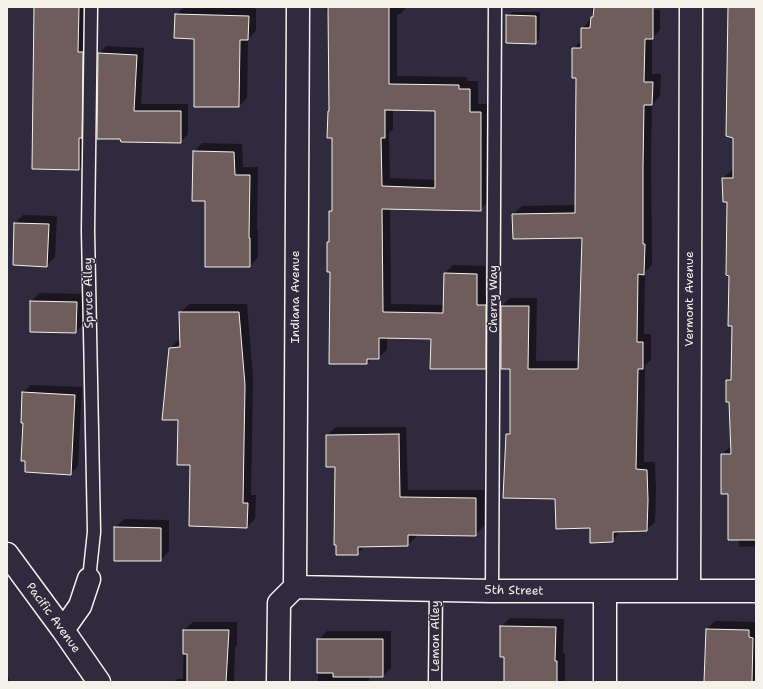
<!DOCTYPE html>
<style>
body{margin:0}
#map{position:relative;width:763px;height:689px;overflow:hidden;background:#2f2a3d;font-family:"Shantell Sans",sans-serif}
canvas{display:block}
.frame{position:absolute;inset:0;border:8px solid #f4f1e8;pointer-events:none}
</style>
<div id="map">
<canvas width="763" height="689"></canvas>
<div class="frame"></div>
</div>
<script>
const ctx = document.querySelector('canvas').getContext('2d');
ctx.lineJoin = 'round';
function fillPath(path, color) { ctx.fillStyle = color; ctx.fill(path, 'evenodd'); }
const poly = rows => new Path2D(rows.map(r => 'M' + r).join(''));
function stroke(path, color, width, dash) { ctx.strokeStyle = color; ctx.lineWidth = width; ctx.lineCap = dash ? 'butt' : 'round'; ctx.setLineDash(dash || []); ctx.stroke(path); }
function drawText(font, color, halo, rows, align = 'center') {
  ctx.font = font + ' "Shantell Sans",sans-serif'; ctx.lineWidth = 3; ctx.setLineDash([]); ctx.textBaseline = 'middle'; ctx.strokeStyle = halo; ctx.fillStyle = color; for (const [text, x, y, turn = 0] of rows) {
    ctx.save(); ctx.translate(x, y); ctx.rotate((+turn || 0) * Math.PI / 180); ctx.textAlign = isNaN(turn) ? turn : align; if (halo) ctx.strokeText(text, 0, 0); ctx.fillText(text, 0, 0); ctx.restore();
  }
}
fillPath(poly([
 [52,7,86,7,87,161,79,169],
 [184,7,256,7,256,31,248,39,247,98,239,106,195,38,176,15],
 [326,7,407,7,400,14,397,14,397,76,467,77,467,81,478,81,478,104,489,104,488,202,480,210,390,208,391,304,444,305,445,273,453,265,485,266,485,297,494,298,494,360,485,368,432,338,387,337,387,350,378,358,372,358,367,363,328,242,330,240,330,211,333,209,333,137,330,110,329,13,326,12],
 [393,109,436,110,436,180,390,178,389,133,393,129],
 [592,7,644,7,644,9,660,10,660,30,652,38,652,74,661,74,660,96,652,105,651,157,652,265,645,272,644,334,651,334,651,360,645,365,644,462,655,462,656,491,655,522,646,530,620,531,620,532,612,541,556,498,507,434,511,431,511,368,502,306,510,298,537,298,536,361,580,361,583,237,513,214,522,206,576,205,577,77,573,49,582,40,582,29,590,20,592,20],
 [729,7,756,7,756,546,739,547,739,539,722,454,731,446,730,401,727,380,732,376,733,325,728,201,723,178,732,170,734,170],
 [512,12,540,12,539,39,535,43,507,16],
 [106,46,144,48,141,104,188,104,188,134,181,142,122,141,99,54],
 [202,143,242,144,243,167,258,167,257,230,258,230,258,257,250,266,194,152],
 [23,215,57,216,55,257,46,266,15,223],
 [40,293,85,294,84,323,76,332,31,301],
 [189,304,247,304,253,377,251,495,256,495,255,519,247,527,191,464,179,419,170,349,178,340,181,340,180,313],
 [31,385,82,387,78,466,70,474,24,422,23,392],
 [336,427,406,427,408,490,484,490,484,526,476,534,416,534,416,537,408,545,365,546,357,554,336,466,327,435],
 [124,519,169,520,169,551,161,560,115,528],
 [510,618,564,619,563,653,565,653,565,682,505,682,505,656,501,627],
 [715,621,756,622,756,678,752,682,707,629],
 [193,622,237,622,237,645,235,647,234,682,174,682,177,679,183,679,184,630],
 [327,631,391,631,391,668,383,676,369,676,369,682,304,682,318,681,318,640],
 [7,674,10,682,7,682]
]), '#0007');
const building = poly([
 [34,7,79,7,78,52,83,52,82,138,79,138,79,170,32,169,34,7],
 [328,7,389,7,389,84,459,85,459,89,470,89,470,112,481,112,481,211,382,209,383,312,443,313,444,273,477,274,477,305,486,305,486,369,430,369,431,339,379,338,379,359,367,359,367,364,329,364,330,272,327,272,327,242,329,242,329,211,332,211,332,138,327,138,328,111,329,111,328,7],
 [385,110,435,111,435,188,382,186,381,138,385,138,385,110],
 [594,7,653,7,653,39,645,39,644,82,653,82,652,105,644,105,643,166,643,244,645,244,644,275,638,274,637,342,643,342,643,369,638,369,636,469,647,470,648,500,647,531,613,532,613,542,590,543,590,528,556,529,555,499,503,498,506,434,510,434,510,369,501,369,501,306,529,306,528,369,578,369,582,238,513,239,512,214,575,213,576,78,572,78,572,48,581,48,581,28,590,28,591,17,593,17,594,7],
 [728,7,756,7,756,540,728,540,728,494,721,494,721,454,731,454,729,402,726,402,726,380,731,380,732,326,728,326,729,276,726,275,727,202,723,202,722,178,733,178,733,138,726,136,728,7],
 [175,14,249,16,248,40,240,40,239,107,194,107,194,39,174,38,175,14],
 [506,15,536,16,536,44,506,43,506,15],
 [98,53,137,55,134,111,181,111,181,143,121,142,120,139,97,139,98,53],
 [193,151,234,152,235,175,250,175,249,238,250,238,250,267,205,267,205,201,192,201,193,151],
 [14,223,49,224,47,267,13,265,14,223],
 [30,301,77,302,76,333,30,332,30,301],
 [179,312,239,312,245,385,243,503,248,503,247,528,189,526,190,465,177,465,178,420,162,420,169,348,180,347,179,312],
 [22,392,75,395,71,475,25,472,25,461,21,461,23,423,21,423,22,392],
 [399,434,400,497,476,498,476,536,408,535,408,546,358,547,358,555,336,555,336,545,334,545,335,467,326,467,326,435,399,434],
 [114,527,161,528,161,561,114,561,114,527],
 [500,626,556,627,555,661,557,661,557,682,504,682,504,657,500,657,500,626],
 [706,629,749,630,749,637,753,638,752,682,704,682,706,629],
 [183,630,229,630,226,682,187,682,187,654,183,654,183,630],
 [317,639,383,639,383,677,333,677,333,673,317,673,317,639]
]);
fillPath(building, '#6e5d5b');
stroke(building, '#f4f1e8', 1);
const lane = poly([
 [89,579,94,532,88,231,91,7],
 [492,591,495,7],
 [435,682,436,590]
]);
const street = poly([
 [7,554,63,630,99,682],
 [295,587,298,7],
 [689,591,691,7],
 [63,630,80,606,89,579],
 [278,682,279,603,295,587,492,591,756,591],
 [605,682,605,592]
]);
stroke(lane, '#f4f1e8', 15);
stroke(street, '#f4f1e8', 25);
stroke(lane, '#2f2a3d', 12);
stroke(street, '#2f2a3d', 22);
drawText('12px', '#f4f1e8', '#2f2a3d', [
 ["Spruce Alley",89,293,-91],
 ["Indiana Avenue",296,297,-90],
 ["Cherry Way",494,299,-90],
 ["Vermont Avenue",690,299,-90],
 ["5th Street",514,591,1],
 ["Pacific Avenue",53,618,54],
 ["Lemon Alley",436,636,-90]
]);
</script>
